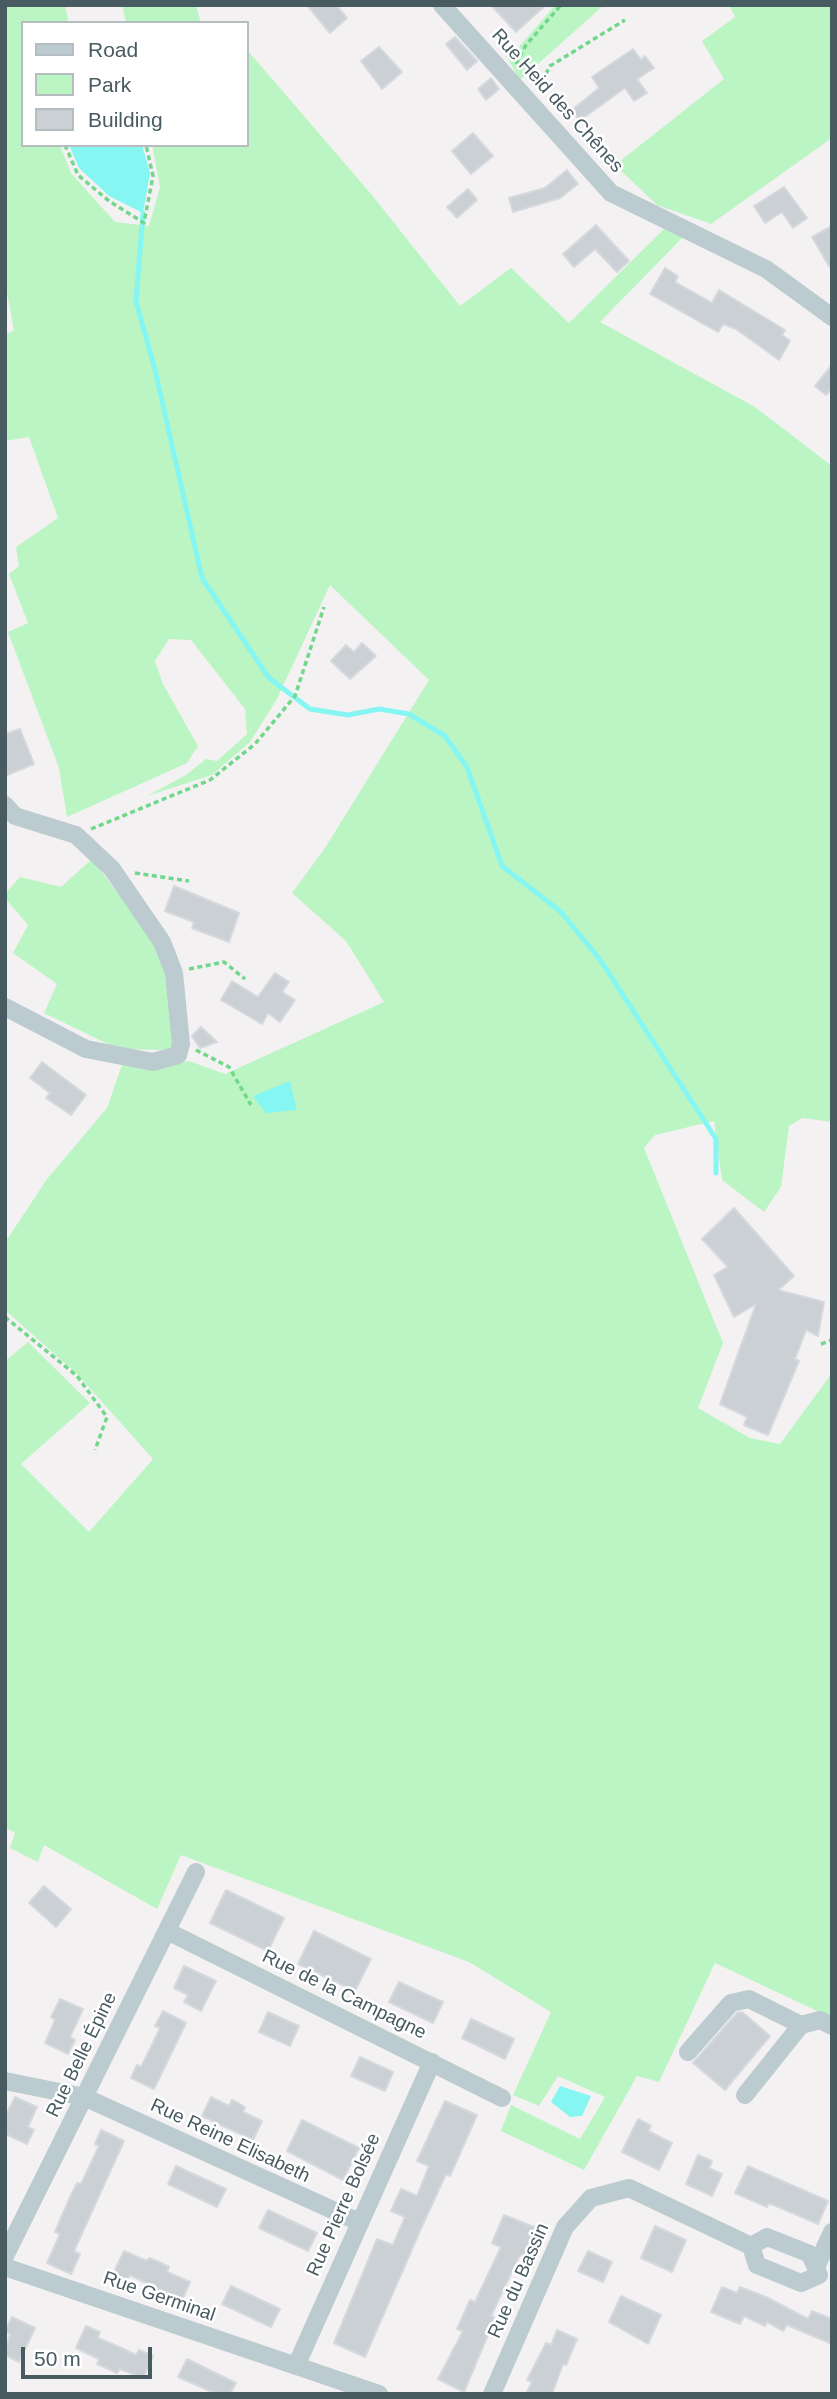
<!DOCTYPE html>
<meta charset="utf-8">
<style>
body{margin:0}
#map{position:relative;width:837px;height:2399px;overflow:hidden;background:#f4f1f2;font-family:Helvetica,sans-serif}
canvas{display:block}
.frame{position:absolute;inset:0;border:7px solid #475b61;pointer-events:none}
.legend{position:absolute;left:21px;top:21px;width:228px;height:126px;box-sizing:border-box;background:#fff;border:2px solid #b5bdc0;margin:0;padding:9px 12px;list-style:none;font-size:21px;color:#475b61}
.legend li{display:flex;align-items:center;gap:14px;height:35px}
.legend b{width:35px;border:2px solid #b5bdc0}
.scale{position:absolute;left:21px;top:2347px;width:131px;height:32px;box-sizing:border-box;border:4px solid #475b61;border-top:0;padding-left:9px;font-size:21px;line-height:24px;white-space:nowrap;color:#475b61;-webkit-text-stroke:5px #fff;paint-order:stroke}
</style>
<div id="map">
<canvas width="837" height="2399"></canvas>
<div class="frame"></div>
<ul class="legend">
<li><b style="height:9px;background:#bbcbcf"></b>Road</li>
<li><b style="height:19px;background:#bcf5c4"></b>Park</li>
<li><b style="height:19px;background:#cbd0d4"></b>Building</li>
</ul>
<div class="scale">50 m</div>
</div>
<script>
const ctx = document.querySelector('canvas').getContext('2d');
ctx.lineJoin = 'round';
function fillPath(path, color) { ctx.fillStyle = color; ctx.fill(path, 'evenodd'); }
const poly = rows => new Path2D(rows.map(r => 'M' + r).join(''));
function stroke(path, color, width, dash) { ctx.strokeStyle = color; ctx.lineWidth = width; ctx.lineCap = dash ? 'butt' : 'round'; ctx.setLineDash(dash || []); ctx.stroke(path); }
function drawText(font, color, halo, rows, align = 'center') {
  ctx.font = font + ' Helvetica,sans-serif'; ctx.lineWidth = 5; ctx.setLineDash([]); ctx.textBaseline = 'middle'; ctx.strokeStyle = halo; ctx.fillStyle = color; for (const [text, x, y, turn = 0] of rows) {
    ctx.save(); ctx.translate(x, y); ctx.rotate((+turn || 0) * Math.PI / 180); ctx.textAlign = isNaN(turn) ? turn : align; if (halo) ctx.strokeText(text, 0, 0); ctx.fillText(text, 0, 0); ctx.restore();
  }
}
fillPath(poly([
 [5,5,65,5,68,20,63,23,23,23,23,145,60,145,71,173,115,222,149,226,160,187,152,145,247,145,248,51,372,195,460,306,511,268,569,323,669,224,686,234,600,322,755,407,832,466,832,1122,802,1118,789,1126,781,1187,764,1212,722,1180,714,1121,655,1135,644,1148,723,1343,698,1408,750,1438,780,1444,832,1373,832,2018,715,1963,659,2082,637,2076,584,2170,501,2131,511,2105,580,2139,605,2097,558,2076,539,2106,513,2095,551,2012,469,1962,181,1855,157,1909,44,1845,38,1862,10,1848,15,1833,5,1827,5,1361,28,1342,90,1403,21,1464,89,1532,153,1459,77,1374,5,1310,5,1237,8,1238,47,1179,107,1108,122,1065,147,1068,189,1061,225,1074,384,1002,346,941,292,893,325,848,429,680,330,585,277,699,250,742,212,775,147,796,186,775,206,759,217,761,247,734,245,709,191,640,169,639,155,661,163,684,198,746,187,763,67,817,59,768,8,632,28,623,9,574,19,566,16,547,58,518,29,437,5,441,5,334,14,331,5,282],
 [122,5,196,5,201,23,126,23],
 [555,5,604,5,520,80,506,56,519,47],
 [729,5,832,5,832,138,711,224,657,205,615,165,724,79,702,41,735,17],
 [92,859,156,944,173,982,172,1050,118,1049,44,1013,57,984,13,953,28,925,5,898,5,894,20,877,61,887]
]), '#bcf5c4');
fillPath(poly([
 [69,145,142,145,150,173,143,213,109,196,79,168],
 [290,1081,297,1110,266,1113,253,1096],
 [560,2086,591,2096,582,2116,570,2117,551,2102]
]), '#85f6f1');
stroke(poly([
 [143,213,136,301,155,370,202,578,269,678,310,709,348,715,379,709,409,714,445,736,467,767,502,866,561,912,601,961,716,1139,716,1173]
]), '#85f6f1', 5);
const building = poly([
 [307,5,336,5,347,18,330,33,307,5],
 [491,5,546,5,516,32,491,5],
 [455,37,477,61,467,70,446,44,455,37],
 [379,47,402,72,382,89,361,61,379,47],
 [633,49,641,60,645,56,654,68,637,79,647,93,634,101,625,88,579,121,572,110,599,88,592,77,633,49],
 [491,78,499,89,486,100,478,89,491,78],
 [473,133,493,156,471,174,452,151,473,133],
 [567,170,578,184,560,198,513,212,509,198,545,188,567,170],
 [784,187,807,218,793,228,782,212,765,223,754,206,784,187],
 [468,189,477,200,457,218,447,207,468,189],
 [596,225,629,261,617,272,595,249,574,267,563,254,596,225],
 [832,226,832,271,812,237,832,226],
 [665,268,678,276,675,282,712,303,719,290,785,330,782,335,790,341,779,360,736,329,723,324,718,332,650,294,665,268],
 [832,365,832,388,826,395,815,386,832,365],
 [362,643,376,656,350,679,331,661,346,645,354,652,362,643],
 [20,729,34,764,5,776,5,734,20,729],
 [174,886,239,913,229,942,192,928,194,922,165,911,174,886],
 [275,973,289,982,282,992,295,1000,280,1022,268,1013,262,1024,221,1000,232,981,258,997,275,973],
 [201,1027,217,1042,200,1048,192,1036,201,1027],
 [42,1062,86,1095,71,1115,46,1098,50,1093,30,1078,42,1062],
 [734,1208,794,1276,778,1290,824,1302,818,1336,806,1330,795,1359,799,1361,768,1435,744,1425,747,1417,720,1404,756,1304,734,1317,714,1275,728,1267,702,1239,734,1208],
 [44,1886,71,1909,56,1927,29,1903,44,1886],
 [226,1890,284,1918,268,1951,210,1923,226,1890],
 [314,1931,371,1959,355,1991,298,1964,314,1931],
 [184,1966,216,1981,201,2011,184,2002,188,1995,174,1988,184,1966],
 [399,1982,443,2002,433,2023,389,2002,399,1982],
 [60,1999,83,2009,70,2037,75,2040,68,2054,45,2043,55,2020,51,2017,60,1999],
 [163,2011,186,2023,154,2089,131,2078,137,2065,141,2067,151,2047,160,2028,155,2026,163,2011],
 [268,2012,299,2026,290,2046,259,2032,268,2012],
 [742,2012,770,2036,725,2090,693,2063,737,2013,742,2012],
 [471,2019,514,2039,505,2059,462,2038,471,2019],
 [360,2057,393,2072,385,2091,351,2076,360,2057],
 [15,2097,37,2107,28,2127,34,2130,27,2144,5,2134,5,2117,15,2097],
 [211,2097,229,2106,232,2100,238,2103,245,2107,243,2112,262,2121,253,2140,202,2116,211,2097],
 [445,2101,477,2115,450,2176,446,2174,423,2224,365,2357,334,2343,377,2239,393,2245,405,2217,391,2211,401,2189,417,2196,429,2166,417,2161,445,2101],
 [638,2119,651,2126,648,2131,672,2143,659,2170,622,2152,638,2119],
 [302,2120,359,2148,343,2180,287,2151,302,2120],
 [101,2130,124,2141,74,2251,80,2254,71,2274,47,2263,60,2234,55,2232,70,2197,77,2183,81,2184,99,2146,95,2144,101,2130],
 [698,2155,712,2161,709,2168,722,2174,712,2196,686,2184,698,2155],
 [176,2166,226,2189,217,2207,168,2184,176,2166],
 [748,2166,828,2201,818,2224,769,2203,767,2207,735,2193,748,2166],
 [268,2210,317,2233,308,2251,259,2228,268,2210],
 [504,2215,539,2229,527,2258,520,2255,491,2316,495,2318,464,2392,438,2379,463,2331,457,2329,470,2300,475,2302,501,2247,492,2243,504,2215],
 [655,2226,686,2240,672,2272,641,2258,655,2226],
 [124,2251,147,2261,149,2258,159,2262,169,2267,167,2272,190,2282,180,2305,166,2298,168,2293,148,2284,130,2275,127,2280,113,2274,124,2251],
 [588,2251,612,2262,603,2282,578,2271,588,2251],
 [231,2286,280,2309,271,2327,222,2304,231,2286],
 [722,2287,737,2293,740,2287,766,2297,808,2319,812,2311,832,2319,832,2344,787,2325,783,2331,767,2322,765,2326,744,2316,740,2324,711,2312,722,2287],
 [621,2296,661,2315,648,2344,609,2322,621,2296],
 [12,2317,35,2328,19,2362,5,2355,10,2334,5,2331,12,2317],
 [86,2326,100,2332,98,2338,117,2346,136,2355,139,2350,153,2356,143,2378,120,2369,117,2373,97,2364,99,2359,76,2348,86,2326],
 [557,2330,577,2339,566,2365,563,2364,552,2394,526,2394,532,2382,527,2380,546,2343,551,2345,557,2330],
 [187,2359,236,2383,230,2394,217,2394,178,2377,187,2359]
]);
fillPath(building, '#cbd0d4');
stroke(building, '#d5d9dd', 2);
stroke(poly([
 [516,64,526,45,561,5],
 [538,89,550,66,625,20],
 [65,145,78,175,109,201,144,223,153,176,146,145],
 [91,829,210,780,255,744,295,696,324,607],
 [135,873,189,881],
 [189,969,224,962,245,979],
 [196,1050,229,1067,251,1105],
 [5,1317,77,1376,107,1417,95,1450],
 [821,1344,832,1340]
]), '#70d78b', 3.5, [5, 3.5]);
stroke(poly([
 [442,5,611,193,766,269,832,317],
 [5,805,15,816,76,835,112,869,162,942,174,973,181,1044,178,1055,153,1062,86,1049,5,1007],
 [167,1931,502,2098],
 [688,2052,731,2003,749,1999,801,2025,820,2020,832,2026],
 [5,2081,84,2097,359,2222],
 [745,2095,801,2025],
 [767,2237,810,2254,819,2275,801,2283,757,2265,751,2246,767,2237],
 [5,2256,196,1872],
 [817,2265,832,2232],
 [5,2267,379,2394],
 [296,2366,432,2062],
 [492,2394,565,2227,591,2198,629,2188,751,2246]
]), '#bbcbcf', 18);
drawText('19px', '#475b61', '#fff', [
 ["Rue Heid des Chênes",557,101,48],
 ["Rue de la Campagne",344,1995,26],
 ["Rue Belle Épine",82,2055,-64],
 ["Rue Reine Elisabeth",230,2141,25],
 ["Rue Pierre Bolsée",344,2205,-66],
 ["Rue du Bassin",519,2281,-66],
 ["Rue Germinal",159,2297,19]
]);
</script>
